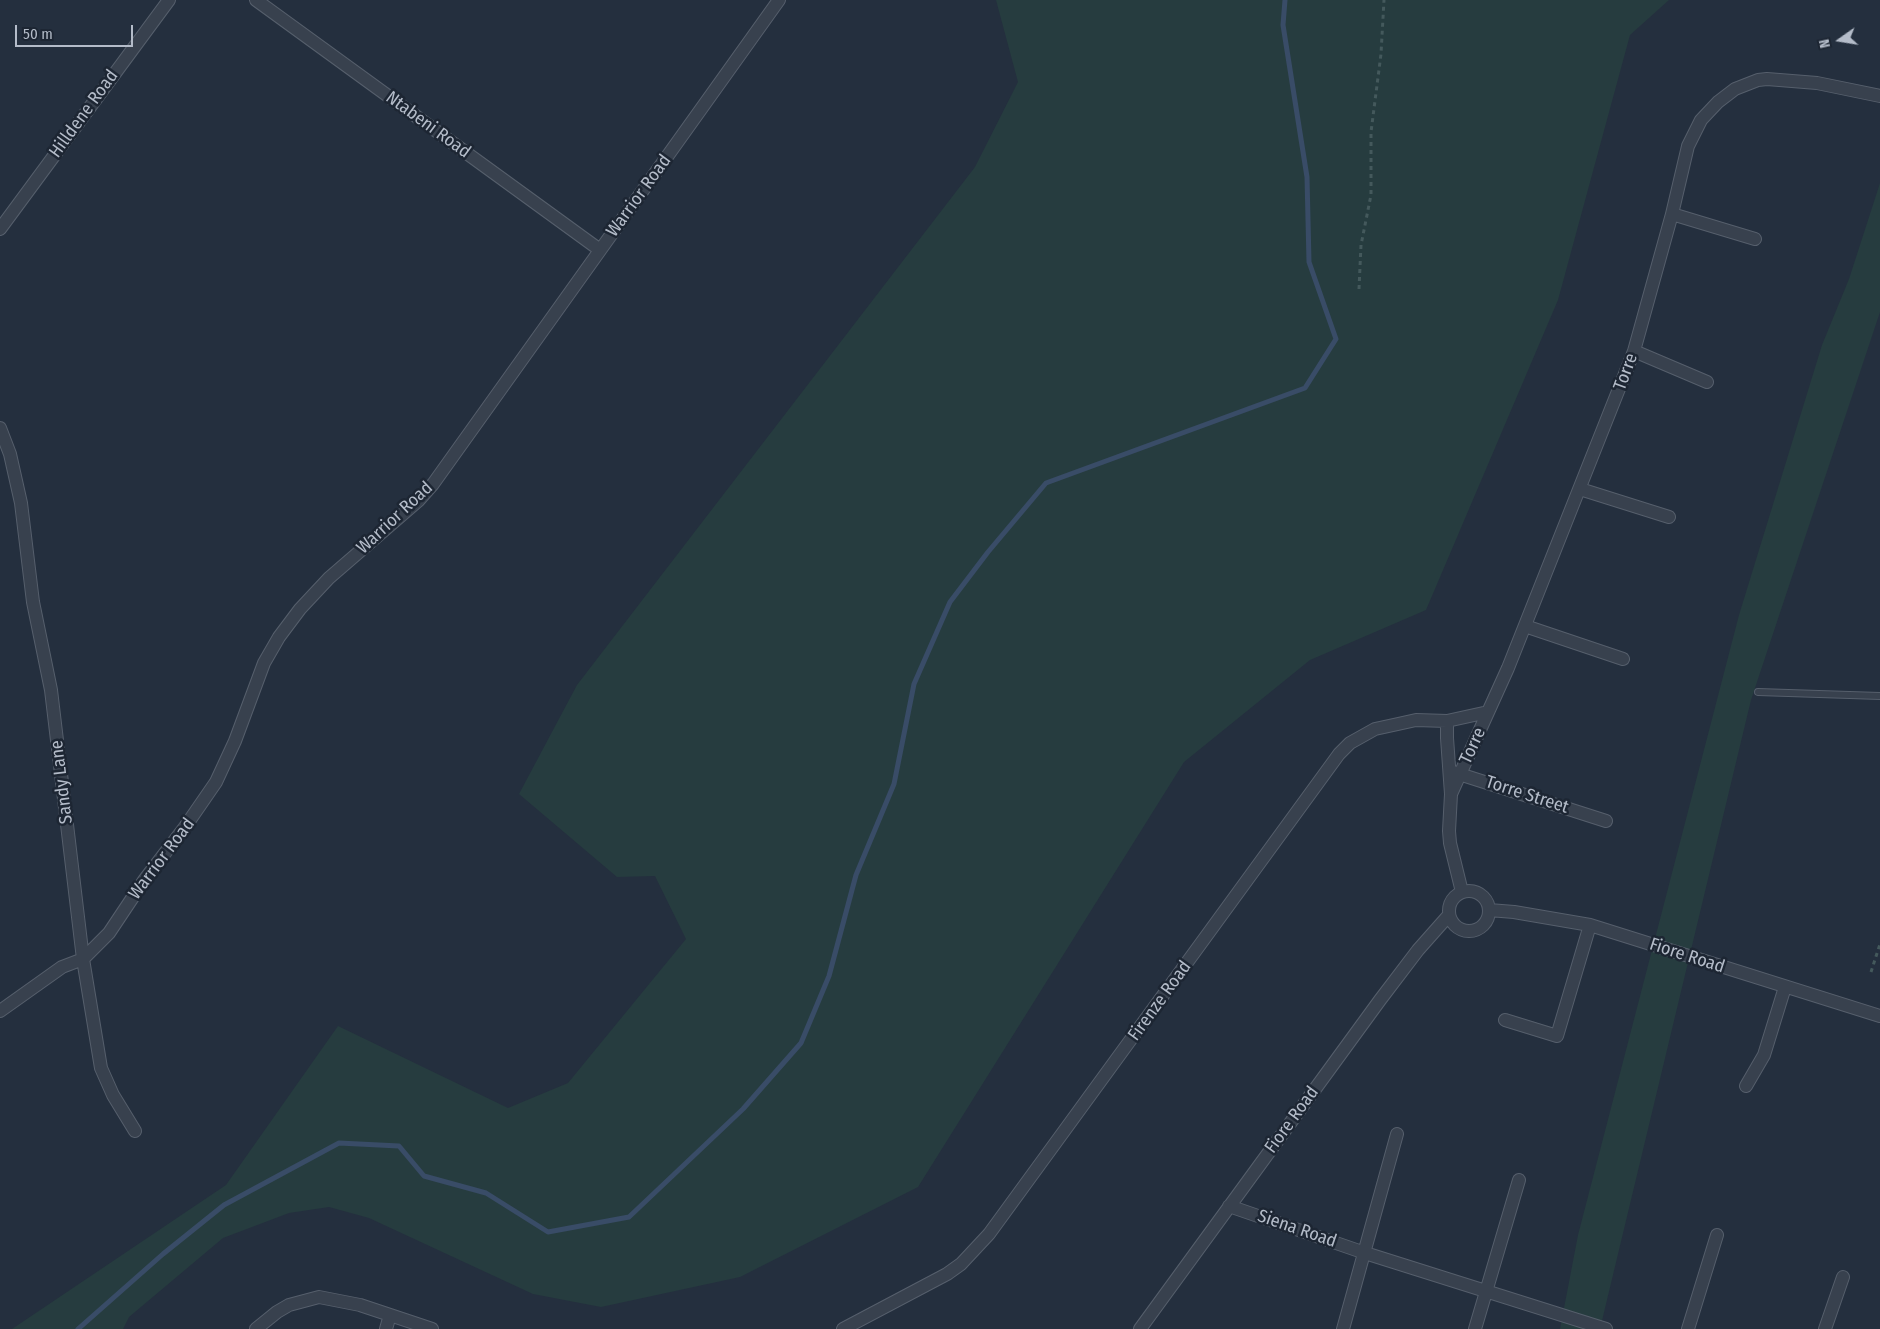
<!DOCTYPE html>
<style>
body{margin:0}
#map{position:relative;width:1880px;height:1329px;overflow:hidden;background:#242f3e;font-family:"Fira Sans Condensed",sans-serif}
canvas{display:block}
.north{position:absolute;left:1815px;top:15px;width:50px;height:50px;-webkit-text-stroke:4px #1d2633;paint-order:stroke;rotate:257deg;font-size:14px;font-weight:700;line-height:20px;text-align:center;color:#b4bcc9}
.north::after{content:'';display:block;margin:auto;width:18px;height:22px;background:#b4bcc9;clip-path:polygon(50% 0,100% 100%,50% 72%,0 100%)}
.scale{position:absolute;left:15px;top:25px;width:118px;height:22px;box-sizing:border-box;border:2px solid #b4bcc9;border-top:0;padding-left:6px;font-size:15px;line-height:18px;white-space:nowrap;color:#b4bcc9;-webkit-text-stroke:4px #1d2633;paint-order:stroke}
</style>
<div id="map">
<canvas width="1880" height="1329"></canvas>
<div class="north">N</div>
<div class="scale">50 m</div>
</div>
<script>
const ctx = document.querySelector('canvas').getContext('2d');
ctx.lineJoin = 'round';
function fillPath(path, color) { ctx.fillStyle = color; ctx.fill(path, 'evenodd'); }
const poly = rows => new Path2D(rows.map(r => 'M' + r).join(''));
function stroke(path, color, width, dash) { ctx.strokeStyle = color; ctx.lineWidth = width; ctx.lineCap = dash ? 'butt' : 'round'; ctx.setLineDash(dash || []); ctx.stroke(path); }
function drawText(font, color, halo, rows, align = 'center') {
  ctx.font = font + ' "Fira Sans Condensed",sans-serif'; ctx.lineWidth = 5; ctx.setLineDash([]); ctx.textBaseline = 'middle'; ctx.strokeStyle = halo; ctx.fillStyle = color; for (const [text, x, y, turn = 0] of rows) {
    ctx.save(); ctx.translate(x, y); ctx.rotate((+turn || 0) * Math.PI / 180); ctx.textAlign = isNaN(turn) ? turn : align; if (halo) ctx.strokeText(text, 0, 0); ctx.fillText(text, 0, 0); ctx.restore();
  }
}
fillPath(poly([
 [996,0,1669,0,1630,35,1558,300,1426,610,1310,660,1184,762,918,1187,740,1277,601,1307,533,1294,369,1218,329,1207,289,1213,223,1238,129,1317,123,1329,12,1329,226,1185,338,1026,508,1108,568,1083,686,939,655,876,617,877,519,794,577,685,975,167,1018,82],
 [1880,183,1880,312,1751,700,1600,1329,1560,1329,1578,1235,1739,615,1822,345,1849,279]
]), '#263c3f');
stroke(poly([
 [78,1329,163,1254,224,1205,339,1143,399,1146,424,1176,486,1193,548,1232,629,1217,743,1109,801,1043,829,976,856,875,894,784,914,684,950,602,988,552,1046,483,1305,388,1336,339,1309,262,1307,177,1283,25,1285,0]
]), '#394c67', 5);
const service = poly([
 [1758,692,1880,696]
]);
const minor = poly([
 [256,0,600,250],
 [1672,214,1755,239],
 [0,229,169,0],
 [1634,351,1707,382],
 [0,428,10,454,21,503,33,602,51,690,83,959,101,1068,113,1095,135,1131],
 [1580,489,1669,517],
 [1525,626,1623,659],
 [1447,721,1447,738,1451,794,1449,831,1450,843,1462,892],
 [1453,772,1606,821],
 [1451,794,1508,668,1634,351,1672,214,1688,146,1701,120,1718,102,1735,89,1758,80,1767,79,1817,83,1880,96],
 '1449 911a20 20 0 1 1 40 0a20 20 0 1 1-40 0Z',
 [1489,910,1514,912,1590,925,1880,1016],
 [0,1011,62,967,83,959,109,933,145,879,185,827,216,782,235,741,264,663,279,637,300,609,329,578,418,501,433,484,779,0],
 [1505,1020,1557,1036,1590,925],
 [1746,1086,1764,1055,1785,987],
 [1229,1206,1365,1253,1606,1329],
 [256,1329,277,1312,289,1305,319,1297,360,1305,432,1329],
 [386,1329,390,1315],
 [843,1329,947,1274,961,1264,989,1234,1339,754,1350,743,1375,729,1398,724,1416,720,1447,721,1488,712],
 [1140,1329,1380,1000,1418,950,1449,915],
 [1343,1329,1397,1134],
 [1475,1329,1519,1180],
 [1688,1329,1717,1235],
 [1825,1329,1843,1277]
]);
stroke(service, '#565f6c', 8);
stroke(minor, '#565f6c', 14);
stroke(poly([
 [1359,289,1361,245,1371,195,1371,132,1381,54,1384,0],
 [1871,972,1880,944]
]), '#44595c', 3, [4, 4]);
stroke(service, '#38414e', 6);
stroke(minor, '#38414e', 12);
drawText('18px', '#b4bcc9', '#1d2633', [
 ["Hilldene Road",84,114,-54],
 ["Ntabeni Road",428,125,36],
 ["Warrior Road",639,196,-54],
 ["Torre",1626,372,-70],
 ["Warrior Road",395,518,-43],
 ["Torre",1473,746,-65],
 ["Sandy Lane",62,782,-97],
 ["Torre Street",1527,795,18],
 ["Warrior Road",162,859,-53],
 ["Fiore Road",1687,956,18],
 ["Firenze Road",1160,1001,-54],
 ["Fiore Road",1292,1120,-54],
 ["Siena Road",1297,1229,19]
]);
</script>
